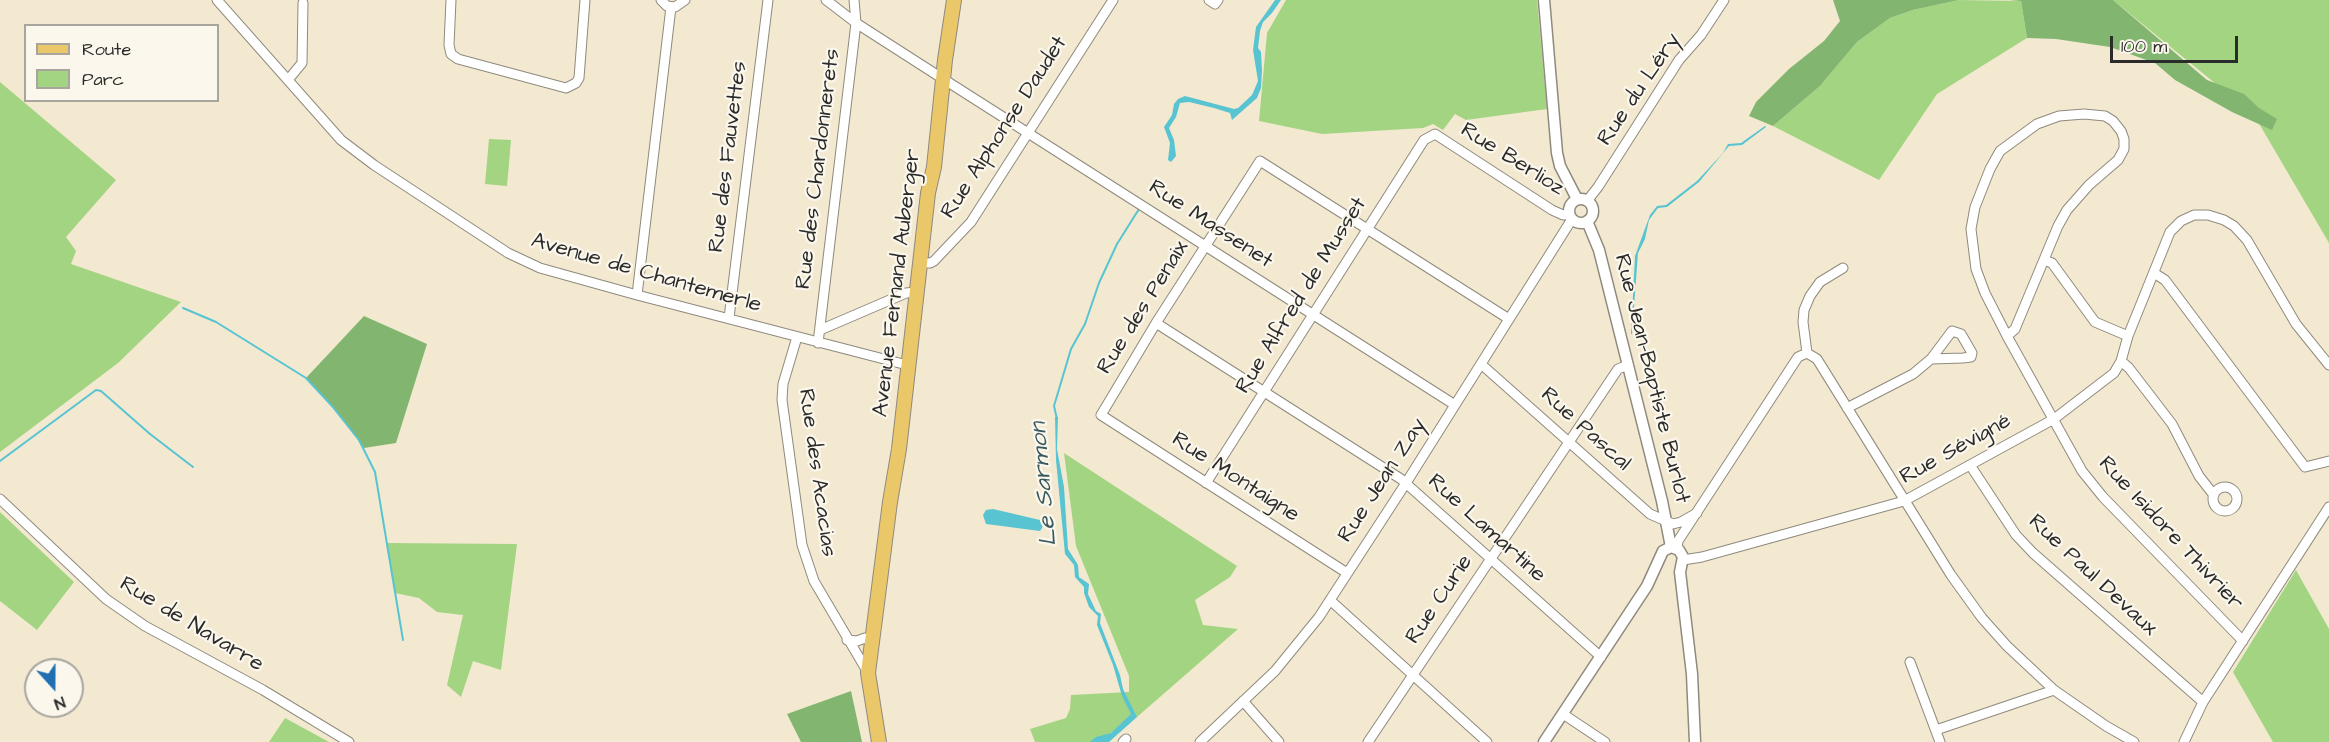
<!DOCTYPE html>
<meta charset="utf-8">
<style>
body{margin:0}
#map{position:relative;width:2329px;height:742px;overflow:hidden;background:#f3e9d1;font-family:"Architects Daughter",sans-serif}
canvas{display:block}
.legend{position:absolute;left:24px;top:24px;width:195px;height:78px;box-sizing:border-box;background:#fbf7ec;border:2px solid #a8a59f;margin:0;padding:8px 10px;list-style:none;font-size:18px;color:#2b2b2b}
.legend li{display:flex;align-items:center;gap:12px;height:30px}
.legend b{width:30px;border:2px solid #a8a59f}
.north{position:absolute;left:24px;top:658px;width:60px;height:60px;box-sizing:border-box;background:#fbf7ec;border:2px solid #a8a59f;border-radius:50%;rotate:159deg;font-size:16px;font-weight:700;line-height:24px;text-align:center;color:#2b2b2b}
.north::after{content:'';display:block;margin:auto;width:21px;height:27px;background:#1f6fb2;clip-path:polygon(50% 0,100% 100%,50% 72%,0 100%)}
.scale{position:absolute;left:2110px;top:36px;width:128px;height:27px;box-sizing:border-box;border:3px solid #2b2b2b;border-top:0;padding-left:8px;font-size:18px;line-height:21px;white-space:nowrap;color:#2b2b2b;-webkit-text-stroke:4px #fbf7ec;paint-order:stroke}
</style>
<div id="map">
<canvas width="2329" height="742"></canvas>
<ul class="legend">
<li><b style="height:8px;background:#eac769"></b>Route</li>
<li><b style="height:16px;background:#a3d482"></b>Parc</li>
</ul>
<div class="north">N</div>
<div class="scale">100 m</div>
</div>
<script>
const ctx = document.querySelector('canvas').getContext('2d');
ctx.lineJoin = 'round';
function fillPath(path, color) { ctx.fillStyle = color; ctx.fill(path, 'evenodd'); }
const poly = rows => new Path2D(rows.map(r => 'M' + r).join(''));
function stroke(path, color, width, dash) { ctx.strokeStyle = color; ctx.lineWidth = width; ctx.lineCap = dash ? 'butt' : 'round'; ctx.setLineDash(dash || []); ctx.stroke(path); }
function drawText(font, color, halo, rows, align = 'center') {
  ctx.font = font + ' "Architects Daughter",sans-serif'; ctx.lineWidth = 4.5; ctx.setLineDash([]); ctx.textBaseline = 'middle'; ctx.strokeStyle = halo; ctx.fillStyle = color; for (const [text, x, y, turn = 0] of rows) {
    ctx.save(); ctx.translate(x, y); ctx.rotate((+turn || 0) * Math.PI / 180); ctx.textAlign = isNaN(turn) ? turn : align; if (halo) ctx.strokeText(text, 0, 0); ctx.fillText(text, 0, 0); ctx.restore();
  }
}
fillPath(poly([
 [1286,0,1537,0,1547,109,1466,120,1455,114,1443,130,1433,124,1423,128,1322,134,1259,121,1267,33],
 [1959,0,2021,1,2027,38,1937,94,1879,180,1773,126,1820,86,1857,42,1890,18,1913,10],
 [2113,0,2329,0,2329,243,2254,115],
 [0,82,116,180,66,237,76,251,71,264,181,302,118,363,0,452],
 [489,139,511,140,507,186,485,184],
 [1064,453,1237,566,1230,577,1195,600,1203,625,1238,629,1137,717,1096,742,1035,742,1030,729,1066,718,1070,709,1071,695,1129,692,1129,676,1076,546],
 [0,512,74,582,37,630,0,601],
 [386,543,517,544,501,670,473,661,461,697,447,685,463,615,437,612,419,598,395,593],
 [2296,570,2329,629,2329,742,2273,742,2233,672],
 [285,718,329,742,269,742]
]), '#a3d482');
fillPath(poly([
 [1833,0,1959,0,1913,10,1890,18,1857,42,1820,86,1773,126,1749,116,1756,102,1789,69,1824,41,1840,21],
 [2009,0,2113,0,2207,80,2244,94,2259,108,2277,119,2272,130,2232,112,2175,80,2155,63,2110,47,2056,39,2027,38,2021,1],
 [364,316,427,344,396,443,364,448,332,406,306,378],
 [851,691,862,742,801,742,787,714]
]), '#82b670');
fillPath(poly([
 [1275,0,1281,0,1272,13,1263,22,1260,31,1258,48,1261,52,1262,71,1261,88,1257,98,1232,120,1230,113,1214,108,1189,102,1180,103,1176,117,1169,128,1174,140,1176,156,1171,162,1168,160,1170,143,1164,127,1172,115,1174,104,1178,99,1185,96,1234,109,1238,108,1252,95,1258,81,1253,50,1256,27],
 [1765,126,1766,127,1742,145,1729,146,1699,182,1667,207,1658,208,1649,220,1645,239,1638,253,1632,334,1631,334,1635,256,1650,215,1657,206,1666,205,1697,181,1723,153,1728,144,1741,143],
 [1055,417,1058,417,1057,449,1064,487,1068,549,1078,565,1079,577,1089,584,1088,594,1096,611,1101,614,1100,623,1120,675,1123,689,1137,717,1109,742,1090,742,1096,737,1111,733,1131,714,1122,696,1113,665,1097,625,1098,616,1089,607,1084,593,1084,587,1075,577,1074,565,1065,554,1056,460],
 [993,509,1040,520,1043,525,1042,528,1040,531,986,524,983,515,986,510]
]), '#58c4d2');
stroke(poly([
 [183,308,216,322,306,378,332,406,359,440,375,472,403,640],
 [1057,419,1054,406,1071,349,1085,324,1099,283,1117,244,1139,209],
 [0,461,96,390,101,391,150,434,193,467]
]), '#58c4d2', 2);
const minor = poly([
 [217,0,341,140,374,165,508,253,540,268,637,295,907,365],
 [451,0,449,45,451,54,458,59,566,88,576,83,579,78,585,0],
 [661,0,667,6,675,7,685,0],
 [826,0,856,23,937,75,1455,405],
 [1209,0,1215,4,1218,0],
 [288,80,302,63,303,3],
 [1587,201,1598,187,1679,60,1701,35,1724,0],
 [2044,260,2052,263,2095,322,2128,336],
 [920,263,930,263,934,261,971,222,1113,0],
 [2154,273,2165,280,2305,467,2329,461],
 [637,295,671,7],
 [729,318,768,0],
 [1156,323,1401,479,1601,657],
 [820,330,906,293,916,292],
 [2007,336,2015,329,2058,226,2067,210,2089,185,2118,160,2124,149,2124,139,2121,131,2113,121,2105,116,2084,114,2059,116,2037,124,2000,151,1990,169,1975,207,1971,229,1976,269,1985,293,2007,336,2082,471,2103,497,2243,641],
 [797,337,783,384,782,400,802,545,814,581,867,671],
 [818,343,856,23,854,0],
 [1807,353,1817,359,1951,575,1982,618,2007,646,2054,690,2106,726,2134,742],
 [1807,353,1803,322,1804,310,1810,296,1820,282,1843,268],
 [2121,361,2129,368,2172,424,2199,476,2213,494],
 [1481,364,1650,514,1673,524,1681,522,1697,513],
 [1847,408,1913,374,1931,359,1952,331,1961,334,1972,353,1971,357,1963,358,1931,359],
 [1970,465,2016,535,2033,553,2203,702],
 [1206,483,1424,140,1435,134,1552,210,1563,215,1569,214],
 '2213 499a12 12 0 1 1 24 0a12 12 0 1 1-24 0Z',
 [0,499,106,599,145,626,263,690,349,742],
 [1677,548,1678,541,1798,357,1807,353],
 [1683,560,1702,557,1904,501,2054,419,2114,373,2121,361,2128,336,2170,232,2181,221,2194,215,2208,215,2224,220,2234,226,2247,240,2296,324,2329,365],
 [1347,573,1101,415,1156,323,1260,161,1509,319],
 [1330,600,1487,742],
 [847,640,857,641,865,638],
 [1910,662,1940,742],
 [1243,701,1279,742],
 [1563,714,1605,742],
 [1936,730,2054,690],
 [1123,742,1126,739],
 [1200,742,1275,671,1319,617,1406,483,1572,219],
 [1368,742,1618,369,1628,365],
 [2184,742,2203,702,2329,507]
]);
const tertiary = poly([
 [1544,0,1557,153,1560,166,1577,199],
 '1569 211a12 12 0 1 1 24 0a12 12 0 1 1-24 0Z',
 [1587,221,1599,250,1662,501,1671,547],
 [1544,742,1647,586,1663,551,1671,547,1679,550,1683,557,1680,572,1692,674,1695,742]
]);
const primary = poly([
 [879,742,868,673,890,502,899,449,928,193,934,167,945,60,954,0]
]);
stroke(minor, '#8f8a7e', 11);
stroke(tertiary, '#8f8a7e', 13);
stroke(primary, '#8f8a7e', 16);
stroke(minor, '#fff', 9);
stroke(tertiary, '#fff', 10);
stroke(primary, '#eac769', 14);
drawText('22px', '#2b2b2b', '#fbf7ec', [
 ["Rue du Léry",1640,90,-56],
 ["Rue Alphonse Daudet",1005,128,-57],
 ["Rue des Fauvettes",729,157,-83],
 ["Rue Berlioz",1512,160,32],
 ["Rue des Chardonnerets",819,169,-83],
 ["Rue Massenet",1210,225,33],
 ["Avenue de Chantemerle",646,274,16],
 ["Avenue Fernand Auberger",898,283,-83],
 ["Rue Alfred de Musset",1302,296,-58],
 ["Rue des Penaix",1144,308,-58],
 ["Rue Jean-Baptiste Burlot",1651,379,76],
 ["Rue Pascal",1585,430,42],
 ["Rue Sévigné",1956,450,-29],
 ["Rue des Acacias",816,473,82],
 ["Rue Montaigne",1235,478,33],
 ["Rue Jean Zay",1383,481,-57],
 ["Rue Lamartine",1486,529,42],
 ["Rue Isidore Thivrier",2170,534,47],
 ["Rue Paul Devaux",2092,576,43],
 ["Rue Curie",1440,600,-56],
 ["Rue de Navarre",191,625,31]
]);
drawText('italic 24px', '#38595d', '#fbf7ec', [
 ["Le Sarmon",1045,484,-95]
]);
</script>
